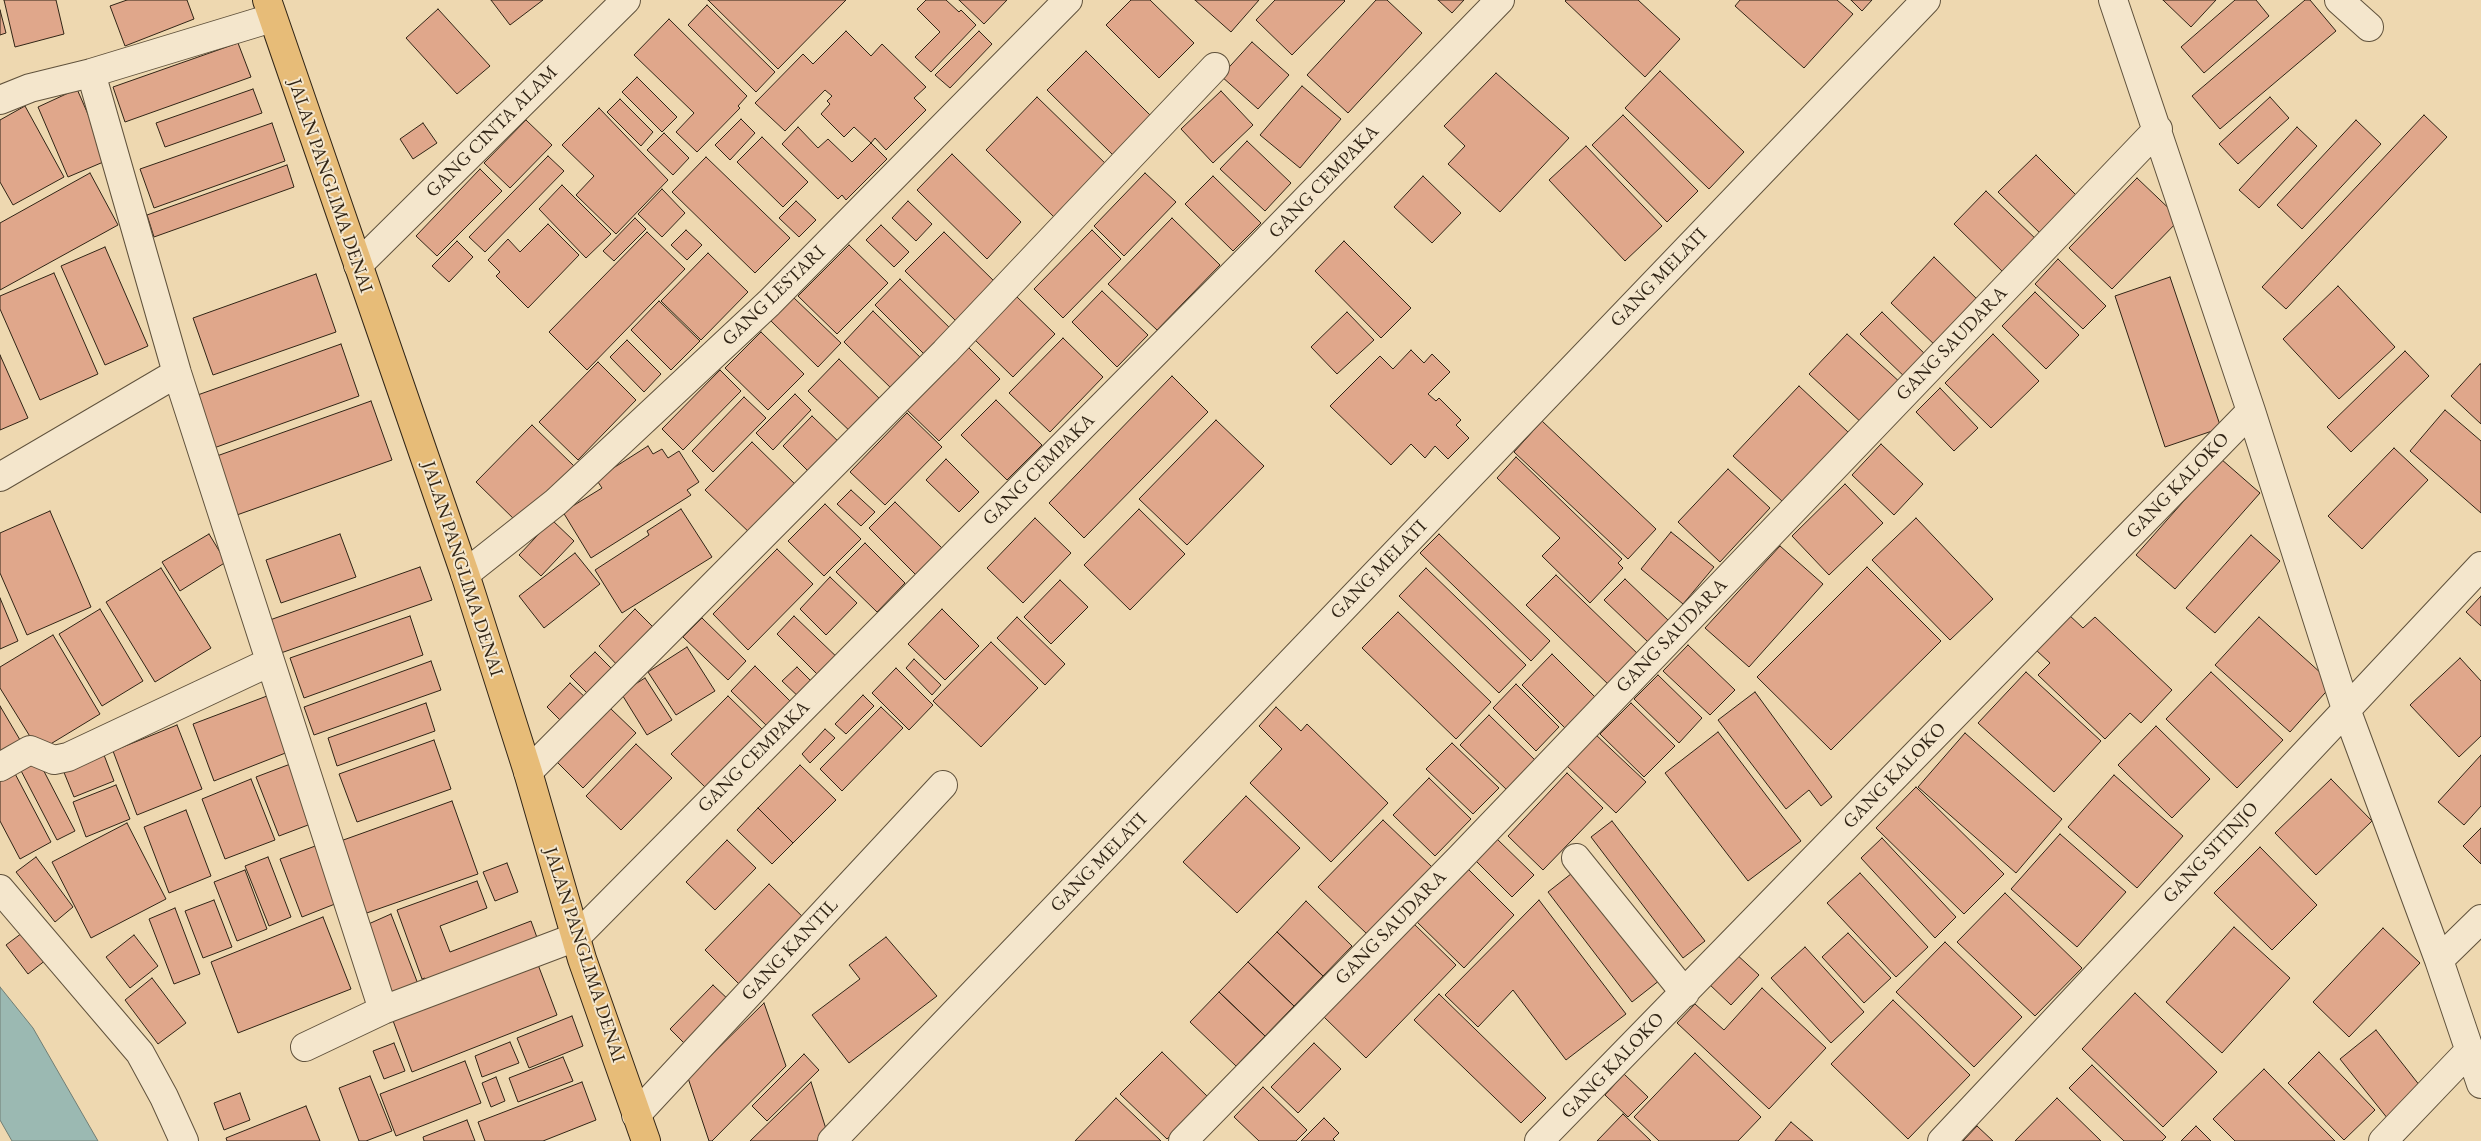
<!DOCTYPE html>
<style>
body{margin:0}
canvas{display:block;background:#eed8b0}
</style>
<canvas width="2481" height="1141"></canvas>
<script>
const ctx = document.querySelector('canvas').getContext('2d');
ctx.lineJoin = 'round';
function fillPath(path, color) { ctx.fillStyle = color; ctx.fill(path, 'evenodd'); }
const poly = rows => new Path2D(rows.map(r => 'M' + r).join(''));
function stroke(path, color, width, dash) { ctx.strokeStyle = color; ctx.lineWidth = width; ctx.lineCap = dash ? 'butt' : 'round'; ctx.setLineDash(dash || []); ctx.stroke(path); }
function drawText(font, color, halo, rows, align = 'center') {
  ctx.font = font + ' "EB Garamond",serif'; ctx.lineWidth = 4; ctx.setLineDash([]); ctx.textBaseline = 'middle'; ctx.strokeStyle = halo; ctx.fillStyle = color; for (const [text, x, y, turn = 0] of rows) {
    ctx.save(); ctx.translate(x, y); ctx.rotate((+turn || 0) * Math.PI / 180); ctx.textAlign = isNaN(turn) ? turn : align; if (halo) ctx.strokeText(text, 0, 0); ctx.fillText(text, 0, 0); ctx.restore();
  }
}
const water = poly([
 [0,987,33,1028,98,1141,12,1141,0,1120,0,987]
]);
fillPath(water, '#9bb9b2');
stroke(water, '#717e74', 1);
const building = poly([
 [4,0,56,0,64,34,15,47,4,0],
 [127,0,187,0,194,19,125,46,110,6,127,0],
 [491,0,543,0,510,25,491,0],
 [708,0,846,0,778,69,708,0],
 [926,0,946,0,959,12,961,10,976,25,931,72,915,57,940,32,917,9,926,0],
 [959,0,1007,0,984,24,959,0],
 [1131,0,1150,0,1194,43,1159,78,1106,25,1131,0],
 [1195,0,1259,0,1231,32,1195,0],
 [1275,0,1344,0,1345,1,1292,55,1256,20,1275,0],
 [1376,0,1387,0,1422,33,1348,113,1307,75,1376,0],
 [1438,0,1464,0,1452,13,1438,0],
 [1566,0,1638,0,1680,39,1645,77,1565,1,1566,0],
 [1740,0,1837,0,1853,14,1804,68,1735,6,1740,0],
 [1851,0,1872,0,1862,11,1851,0],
 [2163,0,2216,0,2191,27,2163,0],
 [2235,0,2256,0,2269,16,2204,73,2181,47,2235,0],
 [2305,0,2310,0,2336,31,2220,129,2192,96,2305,0],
 [707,5,775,72,756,92,688,25,707,5],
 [438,9,490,66,457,94,406,38,438,9],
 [0,10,6,33,0,35,0,10],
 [669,19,747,96,738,106,740,108,697,152,676,132,694,113,634,55,669,19],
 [846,31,871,56,882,44,926,87,914,98,926,110,886,150,875,138,871,143,854,127,844,137,821,114,830,104,827,101,832,96,825,90,785,131,755,103,803,54,813,64,846,31],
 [979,31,992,44,950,88,935,75,979,31],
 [1252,42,1289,75,1258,109,1221,76,1252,42],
 [238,43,251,77,125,122,113,87,238,43],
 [1086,51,1152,117,1114,156,1047,90,1086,51],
 [1660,71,1744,152,1709,189,1625,108,1660,71],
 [1496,73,1569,138,1500,212,1448,164,1465,146,1444,126,1496,73],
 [637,77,677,117,662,132,622,92,637,77],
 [1302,86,1341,119,1300,168,1260,135,1302,86],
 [77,89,108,160,68,177,38,107,77,89],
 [253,89,262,113,165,147,156,123,253,89],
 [1221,91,1253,125,1213,163,1181,129,1221,91],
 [1037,97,1108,166,1056,219,986,150,1037,97],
 [2270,97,2289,118,2238,164,2219,144,2270,97],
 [620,99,653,132,641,146,607,112,620,99],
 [25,106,64,177,13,205,0,182,0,120,25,106],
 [599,108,668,180,616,234,576,195,594,176,562,145,599,108],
 [1623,115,1698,191,1667,222,1592,145,1623,115],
 [2424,115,2447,137,2286,309,2262,287,2424,115],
 [741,119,755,133,730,160,715,145,741,119],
 [526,120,552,145,510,188,484,163,526,120],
 [2356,120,2381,144,2302,229,2277,205,2356,120],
 [272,123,285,161,154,208,140,169,272,123],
 [423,123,437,143,413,159,400,139,423,123],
 [798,127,818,148,828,139,852,162,871,143,887,159,846,200,842,195,838,199,782,144,798,127],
 [2297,127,2317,146,2259,208,2239,190,2297,127],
 [664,133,689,158,673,175,647,150,664,133],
 [762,137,808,182,783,207,737,162,762,137],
 [1247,141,1291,183,1265,211,1220,169,1247,141],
 [1586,146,1662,226,1625,261,1549,180,1586,146],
 [952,154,1021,222,987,259,917,190,952,154],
 [2036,155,2080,199,2043,236,1998,192,2036,155],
 [548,156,564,171,485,252,469,237,548,156],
 [706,157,790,238,755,273,672,192,706,157],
 [287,165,294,187,154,237,147,215,287,165],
 [480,169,502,191,437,256,416,236,480,169],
 [90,173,118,225,0,290,0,223,90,173],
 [1145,173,1176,202,1124,256,1094,226,1145,173],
 [1213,176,1261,223,1233,251,1185,204,1213,176],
 [1423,176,1461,213,1432,243,1394,207,1423,176],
 [2137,178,2180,219,2112,289,2069,248,2137,178],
 [562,185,611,234,586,258,539,209,562,185],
 [662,189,685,213,662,237,638,214,662,189],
 [1986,191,2039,242,2007,276,1954,224,1986,191],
 [796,201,816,220,799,237,779,218,796,201],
 [908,201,932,224,916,241,892,218,908,201],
 [635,218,646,229,614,261,603,251,635,218],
 [1172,218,1220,265,1157,330,1108,284,1172,218],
 [548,224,579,255,528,308,496,276,500,272,488,260,508,239,520,252,548,224],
 [881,225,909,252,894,267,866,240,881,225],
 [686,230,702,245,687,260,671,245,686,230],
 [1092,230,1121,259,1063,318,1034,289,1092,230],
 [647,232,685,269,587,370,549,332,647,232],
 [944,232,997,284,958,323,905,271,944,232],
 [457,241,473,257,449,282,432,266,457,241],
 [1344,241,1411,308,1381,338,1315,271,1344,241],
 [849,245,888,283,837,334,798,296,849,245],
 [105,247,148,346,105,365,61,266,105,247],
 [708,253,748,292,701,340,661,301,708,253],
 [1934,257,1981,303,1938,348,1891,303,1934,257],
 [2058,259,2106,306,2083,329,2035,284,2058,259],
 [54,273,98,374,40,400,0,309,0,296,54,273],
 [316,274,336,332,213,375,193,318,316,274],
 [2170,277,2221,428,2165,447,2115,296,2170,277],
 [900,279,956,334,931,361,875,305,900,279],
 [2338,286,2395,347,2339,399,2283,339,2338,286],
 [1102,291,1148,335,1117,367,1072,322,1102,291],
 [2035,292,2079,335,2046,369,2002,326,2035,292],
 [1016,296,1055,334,1013,377,974,339,1016,296],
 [793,297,841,343,818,367,770,320,793,297],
 [659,301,700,341,671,370,631,330,659,301],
 [873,311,926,363,896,393,844,342,873,311],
 [1347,312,1374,340,1337,374,1311,347,1347,312],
 [1882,312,1930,359,1909,381,1860,334,1882,312],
 [761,332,804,374,768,410,725,368,761,332],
 [1847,334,1902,384,1864,425,1809,374,1847,334],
 [1993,334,2039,381,1991,428,1945,383,1993,334],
 [1063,338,1103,377,1050,432,1009,393,1063,338],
 [627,340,661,374,644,392,610,357,627,340],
 [341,344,359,396,211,449,192,397,341,344],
 [966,345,1000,379,939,441,905,408,966,345],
 [1411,350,1424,363,1432,354,1450,372,1428,394,1436,401,1439,398,1461,420,1456,425,1469,438,1448,459,1435,446,1425,458,1411,444,1391,465,1330,406,1380,356,1393,369,1411,350],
 [2405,351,2429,376,2351,452,2327,427,2405,351],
 [0,355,28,418,0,430,0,355],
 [839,359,885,404,855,436,808,391,839,359],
 [598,362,636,400,578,460,539,422,598,362],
 [2480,364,2481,364,2481,424,2451,396,2480,364],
 [720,370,741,391,683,450,662,429,720,370],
 [1172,376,1208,412,1084,538,1049,503,1172,376],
 [1799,386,1848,432,1783,502,1733,456,1799,386],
 [1940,388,1978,428,1954,451,1916,412,1940,388],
 [795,394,811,410,773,450,756,433,795,394],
 [744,397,766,418,713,472,692,451,744,397],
 [996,400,1042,445,1007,480,961,435,996,400],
 [371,401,392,460,234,516,214,457,371,401],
 [2445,410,2481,441,2481,513,2410,451,2445,410],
 [907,413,942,447,885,505,850,472,907,413],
 [812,416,843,446,813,476,783,446,812,416],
 [1216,420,1264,466,1187,545,1139,499,1216,420],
 [1542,421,1656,529,1628,559,1514,452,1542,421],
 [532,425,574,466,518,523,476,482,532,425],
 [752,442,799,488,753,536,705,490,752,442],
 [1881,444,1923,484,1894,515,1852,475,1881,444],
 [648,446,653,454,662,449,668,458,679,451,699,482,687,490,691,495,591,558,563,512,602,488,596,479,648,446],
 [2394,448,2428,480,2362,549,2328,516,2394,448],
 [1516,457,1622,559,1618,563,1623,568,1590,603,1542,556,1560,538,1497,478,1516,457],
 [946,459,979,492,959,512,926,480,946,459],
 [2221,459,2260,493,2175,589,2136,555,2221,459],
 [1728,469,1770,508,1720,562,1678,522,1728,469],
 [1845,484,1883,523,1829,575,1792,536,1845,484],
 [851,490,875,512,861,526,837,504,851,490],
 [895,502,943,549,917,576,869,528,895,502],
 [825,504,861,539,824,576,788,541,825,504],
 [681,509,712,557,622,613,595,570,649,535,647,531,681,509],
 [1139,509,1185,554,1130,610,1084,565,1139,509],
 [50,511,91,607,27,635,0,573,0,533,50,511],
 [1035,518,1071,553,1023,603,987,568,1035,518],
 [1916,518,1993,599,1950,640,1872,560,1916,518],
 [552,520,574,541,541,576,519,555,552,520],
 [1671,532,1714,567,1683,604,1641,569,1671,532],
 [209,534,226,562,180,591,162,562,209,534],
 [340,534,356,577,281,603,266,560,340,534],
 [1439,534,1550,641,1531,661,1420,553,1439,534],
 [2251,535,2280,561,2215,633,2186,608,2251,535],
 [865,543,905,583,877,612,836,572,865,543],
 [1780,546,1823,584,1749,667,1705,628,1780,546],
 [777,549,813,584,748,650,713,614,777,549],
 [575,553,600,584,544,628,519,596,575,553],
 [420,567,432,600,278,654,267,621,420,567],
 [1867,567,1941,641,1831,750,1757,677,1867,567],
 [161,568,211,648,155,682,106,602,161,568],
 [1426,568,1526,665,1499,693,1399,596,1426,568],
 [1556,575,1640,656,1610,686,1526,605,1556,575],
 [830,577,857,603,826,635,800,609,830,577],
 [1625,579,1669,621,1648,642,1604,600,1625,579],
 [1060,580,1088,607,1051,644,1024,617,1060,580],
 [2481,596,2481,626,2466,612,2481,596],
 [0,598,18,641,0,649,0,598],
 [100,609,143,681,102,706,59,634,100,609],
 [635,609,659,633,622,670,599,646,635,609],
 [942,609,979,646,945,680,908,644,942,609],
 [1398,612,1491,702,1456,739,1362,648,1398,612],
 [2069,615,2083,628,2095,617,2172,690,2141,723,2130,713,2105,739,2038,675,2050,663,2036,650,2069,615],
 [410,616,423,655,304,698,290,658,410,616],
 [794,616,842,662,824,681,777,634,794,616],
 [1017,617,1065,664,1045,685,997,638,1017,617],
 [2259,617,2333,684,2290,732,2215,665,2259,617],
 [702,618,746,661,728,680,683,637,702,618],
 [53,635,100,714,39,751,0,688,0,667,53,635],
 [991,642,1038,688,981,747,933,701,991,642],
 [1688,645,1735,690,1710,715,1663,671,1688,645],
 [687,647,715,691,676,715,648,672,687,647],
 [595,652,618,675,594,700,570,676,595,652],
 [1552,654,1595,697,1565,728,1522,685,1552,654],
 [2460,658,2481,681,2481,736,2459,757,2410,705,2460,658],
 [914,659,941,685,932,695,906,668,914,659],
 [431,661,441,690,314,735,304,707,431,661],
 [755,666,793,704,769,728,731,691,755,666],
 [797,667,817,687,803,701,782,681,797,667],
 [896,668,933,705,909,730,872,693,896,668],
 [2026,672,2101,741,2054,792,1978,723,2026,672],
 [2211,672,2283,740,2237,788,2166,719,2211,672],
 [1658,675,1702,718,1679,743,1634,699,1658,675],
 [645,678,672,720,647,735,621,693,645,678],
 [570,683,588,700,564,724,547,707,570,683],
 [1516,684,1559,727,1536,751,1493,708,1516,684],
 [1755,692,1832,797,1821,806,1809,790,1786,809,1718,720,1755,692],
 [863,695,874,706,846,734,835,724,863,695],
 [267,696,288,752,214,781,193,724,267,696],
 [728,696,762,729,705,787,671,754,728,696],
 [426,703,435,731,337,766,328,738,426,703],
 [1631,703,1675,746,1644,777,1600,734,1631,703],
 [0,706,23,745,0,759,0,706],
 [881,707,903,728,842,791,820,769,881,707],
 [1276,707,1301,731,1307,724,1388,803,1331,862,1250,783,1282,749,1259,726,1276,707],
 [610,708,636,733,583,788,557,762,610,708],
 [1489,715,1536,761,1507,790,1460,745,1489,715],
 [177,725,202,789,137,815,113,751,177,725],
 [2156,726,2210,779,2172,818,2118,765,2156,726],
 [825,729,835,738,810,763,802,754,825,729],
 [1718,732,1801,841,1748,881,1665,773,1718,732],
 [1965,733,2062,819,2016,873,1918,787,1965,733],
 [1595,734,1646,782,1616,813,1565,764,1595,734],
 [434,740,451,789,357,822,339,774,434,740],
 [1452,743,1499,788,1473,814,1426,769,1452,743],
 [636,744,672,778,621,830,586,796,636,744],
 [35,754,75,831,57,840,17,763,35,754],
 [104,755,114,781,74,797,63,770,104,755],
 [2481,755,2481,806,2464,825,2438,802,2481,755],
 [293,763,316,822,279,836,256,777,293,763],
 [800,765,836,800,793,843,758,808,800,765],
 [12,768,51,842,20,859,0,821,0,774,12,768],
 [1567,773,1603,808,1543,870,1508,836,1567,773],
 [2114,775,2183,836,2137,888,2068,827,2114,775],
 [1429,778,1471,819,1435,856,1393,815,1429,778],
 [251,779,275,840,225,859,202,799,251,779],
 [2331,779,2372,821,2316,875,2275,833,2331,779],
 [116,785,130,819,86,837,73,802,116,785],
 [1916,787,2004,874,1964,914,1876,828,1916,787],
 [1246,796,1300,848,1237,913,1183,862,1246,796],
 [452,801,478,874,361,915,335,843,452,801],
 [758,808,793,843,772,864,737,830,758,808],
 [186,810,211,876,169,893,144,827,186,810],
 [1383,820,1432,867,1367,934,1318,887,1383,820],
 [1612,821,1705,941,1683,958,1591,837,1612,821],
 [127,823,166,899,91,938,52,862,127,823],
 [2481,828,2481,864,2463,846,2481,828],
 [2060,834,2126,892,2077,947,2011,889,2060,834],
 [1882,838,1956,917,1935,938,1861,858,1882,838],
 [1497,839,1534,875,1512,897,1476,861,1497,839],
 [727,840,756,868,715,910,686,882,727,840],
 [318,845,340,902,302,917,280,859,318,845],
 [2260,847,2317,905,2272,950,2214,893,2260,847],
 [36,857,73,907,55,922,16,872,36,857],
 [268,857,291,917,269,926,245,866,268,857],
 [507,863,518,892,495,901,483,872,507,863],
 [1467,868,1514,915,1464,968,1416,921,1467,868],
 [245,870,267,929,237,941,214,882,245,870],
 [1576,870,1660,980,1632,1002,1548,892,1576,870],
 [1860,873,1928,947,1896,977,1827,903,1860,873],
 [477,881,487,908,440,926,450,952,531,921,539,943,429,986,425,978,422,979,397,910,477,881],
 [769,884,808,922,743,988,705,950,769,884],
 [2005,893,2082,968,2035,1016,1957,942,2005,893],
 [214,900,232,947,203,958,185,911,214,900],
 [1539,900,1626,1014,1566,1060,1513,990,1478,1027,1445,995,1539,900],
 [1306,901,1352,946,1323,976,1277,932,1306,901],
 [175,908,200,974,174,984,149,919,175,908],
 [391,914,418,984,390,995,364,926,391,914],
 [323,917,351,989,238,1033,211,962,323,917],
 [1413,923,1456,965,1366,1058,1324,1017,1413,923],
 [30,927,51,956,28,974,6,945,30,927],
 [2234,927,2290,978,2222,1053,2166,1002,2234,927],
 [2383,928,2420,963,2349,1037,2313,1002,2383,928],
 [1277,932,1323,976,1294,1006,1248,962,1277,932],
 [1848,933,1891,978,1864,1003,1822,957,1848,933],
 [134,935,158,966,130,988,106,957,134,935],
 [886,937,937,996,849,1063,812,1015,860,979,849,965,886,937],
 [1945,942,2022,1017,1974,1067,1896,992,1945,942],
 [1805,947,1864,1012,1831,1043,1771,978,1805,947],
 [1735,953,1759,975,1731,1005,1708,983,1735,953],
 [537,962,557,1015,412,1072,392,1018,537,962],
 [1248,962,1294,1006,1265,1036,1219,992,1248,962],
 [152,978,186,1023,158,1044,125,1000,152,978],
 [713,985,731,1002,688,1047,670,1029,713,985],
 [1762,988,1826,1048,1769,1109,1677,1023,1695,1004,1724,1030,1762,988],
 [1219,992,1265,1036,1236,1066,1190,1022,1219,992],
 [2135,993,2217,1072,2163,1127,2082,1049,2135,993],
 [1439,994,1546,1098,1521,1123,1414,1020,1439,994],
 [1893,1000,1970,1075,1908,1139,1831,1064,1893,1000],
 [764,1003,786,1066,712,1141,709,1141,688,1078,764,1003],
 [572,1016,583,1046,529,1068,517,1038,572,1016],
 [2376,1030,2424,1091,2388,1119,2340,1059,2376,1030],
 [510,1042,519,1063,482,1077,475,1056,510,1042],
 [394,1043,405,1071,384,1079,373,1051,394,1043],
 [1314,1043,1341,1069,1298,1113,1271,1087,1314,1043],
 [1162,1052,1208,1097,1167,1139,1120,1094,1162,1052],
 [2319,1052,2375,1110,2344,1140,2288,1083,2319,1052],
 [1695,1053,1761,1117,1738,1141,1659,1141,1634,1117,1695,1053],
 [804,1054,819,1070,767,1121,752,1106,804,1054],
 [563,1057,573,1081,518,1102,509,1078,563,1057],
 [465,1061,481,1103,396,1136,380,1094,465,1061],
 [2092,1065,2166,1137,2162,1141,2124,1141,2069,1088,2092,1065],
 [2264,1069,2335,1141,2235,1141,2213,1119,2264,1069],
 [1624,1074,1648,1097,1628,1117,1605,1095,1624,1074],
 [370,1076,392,1131,366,1141,359,1141,339,1088,370,1076],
 [496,1077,505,1101,491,1107,482,1083,496,1077],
 [582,1082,596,1120,543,1141,485,1141,478,1122,582,1082],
 [811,1082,827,1132,818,1141,750,1141,811,1082],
 [1263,1087,1307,1130,1296,1141,1259,1141,1234,1117,1263,1087],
 [240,1093,250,1120,224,1130,214,1103,240,1093],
 [1116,1098,1161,1141,1075,1141,1116,1098],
 [2057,1098,2101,1141,2015,1141,2057,1098],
 [306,1106,320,1141,227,1141,226,1138,306,1106],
 [1623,1114,1651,1141,1597,1141,1623,1114],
 [1324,1118,1339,1133,1333,1139,1335,1141,1301,1141,1324,1118],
 [467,1120,475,1141,424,1141,423,1137,467,1120],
 [1791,1122,1813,1141,1775,1141,1791,1122],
 [1977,1126,1993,1141,1963,1141,1977,1126],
 [2196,1126,2211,1141,2181,1141,2196,1126]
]);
fillPath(building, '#e0a78b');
stroke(building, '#312516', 1);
const minor = poly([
 [2113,0,2251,411,2346,709,2439,960,2481,1084],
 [2339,0,2369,27],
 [91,73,177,373,383,1010],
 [0,100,30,88,91,73,272,18],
 [358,265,626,0],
 [0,477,177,373],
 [465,574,556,502,769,303,1068,0],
 [0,767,30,750,54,760,68,757,270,662],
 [528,772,945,352,1215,67],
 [1576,858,1685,993],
 [0,889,140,1053,164,1097,184,1141],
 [2439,960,2481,919],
 [305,1047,383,1010,576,937,1261,246,1500,0],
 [636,1115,943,785],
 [832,1141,1926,0],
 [1183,1141,1460,858,2158,129],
 [1539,1141,2251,411],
 [1942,1141,2481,566],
 [2383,1141,2469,1051]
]);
const major = poly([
 [267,0,465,574,528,772,582,959,646,1141]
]);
stroke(minor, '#60523c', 30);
stroke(major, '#312516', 30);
stroke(minor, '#f4e6cc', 28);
stroke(major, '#e7bc78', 28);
drawText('19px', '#312516', '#f4e6cc', [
 ["GANG CINTA ALAM",492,132,-45],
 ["GANG CEMPAKA",1324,182,-46],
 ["JALAN PANGLIMA DENAI",330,186,71],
 ["GANG MELATI",1659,278,-46],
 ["GANG LESTARI",774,296,-44],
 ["GANG SAUDARA",1952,344,-46],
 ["GANG CEMPAKA",1039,470,-45],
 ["GANG KALOKO",2178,486,-46],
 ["JALAN PANGLIMA DENAI",462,569,72],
 ["GANG MELATI",1379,570,-46],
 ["GANG SAUDARA",1672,636,-46],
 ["GANG CEMPAKA",754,757,-45],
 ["GANG KALOKO",1895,776,-46],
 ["GANG SITINJO",2211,853,-47],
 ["GANG MELATI",1099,863,-46],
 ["GANG SAUDARA",1391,928,-46],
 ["GANG KANTIL",790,950,-47],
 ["JALAN PANGLIMA DENAI",584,955,72],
 ["GANG KALOKO",1613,1066,-46]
]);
</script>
